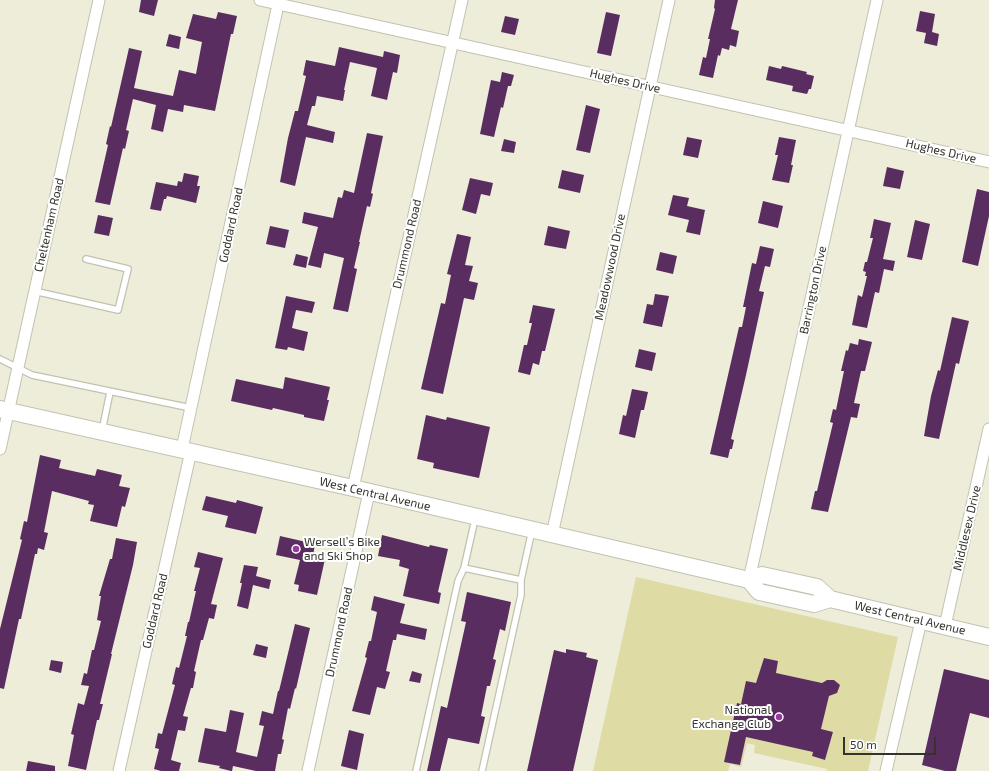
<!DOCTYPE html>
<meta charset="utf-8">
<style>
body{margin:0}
#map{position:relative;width:989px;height:771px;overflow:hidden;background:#ededda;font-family:"Exo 2",sans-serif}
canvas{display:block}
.scale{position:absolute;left:843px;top:737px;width:93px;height:18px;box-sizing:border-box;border:2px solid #34342d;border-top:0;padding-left:5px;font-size:12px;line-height:14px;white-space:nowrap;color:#34342d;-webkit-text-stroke:3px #fff;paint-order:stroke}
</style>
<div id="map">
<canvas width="989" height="771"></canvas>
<div class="scale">50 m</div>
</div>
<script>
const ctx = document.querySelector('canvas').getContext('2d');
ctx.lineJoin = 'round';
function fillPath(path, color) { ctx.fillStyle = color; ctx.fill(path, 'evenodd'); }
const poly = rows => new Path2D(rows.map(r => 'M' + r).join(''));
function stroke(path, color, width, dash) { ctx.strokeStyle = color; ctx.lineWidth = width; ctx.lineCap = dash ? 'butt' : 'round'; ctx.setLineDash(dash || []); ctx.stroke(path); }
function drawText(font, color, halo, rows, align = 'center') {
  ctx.font = font + ' "Exo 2",sans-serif'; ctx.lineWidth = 4; ctx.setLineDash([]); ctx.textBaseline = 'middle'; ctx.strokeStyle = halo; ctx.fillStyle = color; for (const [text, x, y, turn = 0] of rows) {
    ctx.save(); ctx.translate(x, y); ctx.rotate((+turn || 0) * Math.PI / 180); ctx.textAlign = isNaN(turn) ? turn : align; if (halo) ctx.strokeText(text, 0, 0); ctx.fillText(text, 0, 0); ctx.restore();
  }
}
fillPath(poly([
 [636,577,898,637,868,771,827,771,827,769,754,753,755,745,747,743,741,767,730,764,728,771,593,771],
 [764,658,778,661,776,673,822,683,827,680,834,680,839,685,837,693,829,696,821,729,833,733,825,760,812,756,815,744,797,748,746,737,740,765,725,762,737,703,741,704,746,681,756,683]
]), '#dedba5');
fillPath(poly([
 [141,0,158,0,154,16,139,12],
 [715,0,738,0,731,29,739,31,736,47,730,45,729,50,722,48,720,56,718,55,713,78,699,75,703,57,706,58,710,39,708,39,715,9,714,8],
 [920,11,935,14,932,32,939,34,937,46,924,43,926,33,916,31],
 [218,12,237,16,233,34,231,34,215,111,184,105,183,112,168,109,163,132,151,129,156,105,133,99,126,130,129,131,125,149,123,148,110,205,95,202,108,145,106,144,110,126,111,127,129,48,142,51,134,88,173,96,179,70,196,74,202,42,186,38,193,14,216,19],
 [606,12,620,15,611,56,597,53],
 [505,16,519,19,515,35,501,32],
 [169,34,181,37,179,49,166,46],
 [339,47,383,57,384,51,400,55,397,73,393,72,387,100,371,96,377,68,350,62,344,90,345,90,343,101,317,96,315,106,312,106,307,125,335,132,333,143,306,137,295,186,280,182,288,138,295,111,298,111,306,76,303,75,306,60,335,66],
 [769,66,781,69,782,66,807,72,806,74,814,76,811,89,809,89,807,94,792,91,793,86,766,80],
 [502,72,514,75,511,86,508,86,503,108,501,107,494,137,480,134,491,80,500,82],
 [586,105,600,109,590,153,576,150],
 [367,133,383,136,371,193,373,194,370,207,367,206,359,242,360,242,354,268,357,269,348,312,333,309,344,258,324,253,321,268,308,265,318,227,302,223,304,212,333,218,338,197,342,198,344,190,354,193],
 [687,137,702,140,698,158,683,155],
 [779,137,796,140,791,165,793,165,789,183,772,180,778,155,775,155],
 [504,139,516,142,514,153,501,151],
 [887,167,904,171,900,189,883,186],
 [562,170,584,175,580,193,558,188],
 [184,173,199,176,197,186,200,186,196,203,167,196,166,199,164,199,161,211,150,209,156,182,177,186,178,181,182,182],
 [470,178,493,183,490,196,481,194,476,214,462,210],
 [977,189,989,192,989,216,978,266,962,262],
 [673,195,689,198,687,206,705,210,700,235,686,232,689,220,668,215],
 [763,201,783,206,778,228,758,223],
 [98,215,113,218,109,236,94,233],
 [874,219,891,223,883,259,895,261,893,271,884,269,879,293,875,292,867,328,852,325,858,295,862,297,867,276,865,276,866,272,863,271,865,262,867,262,873,238,870,238],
 [915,220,930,224,922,260,907,257],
 [270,226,289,230,285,248,266,244],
 [548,226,570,231,566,249,544,245],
 [457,234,471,237,465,265,473,266,469,281,478,283,474,300,464,298,443,394,421,389,441,303,445,304,451,275,447,274],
 [760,246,774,249,770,267,765,266,759,291,764,292,746,375,731,439,734,440,732,449,730,449,728,458,710,454,739,327,742,327,746,307,743,307,752,263,756,264],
 [660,252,677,256,673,274,656,270],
 [296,254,308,257,306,268,293,265],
 [655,294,669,296,662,327,643,323,647,304,653,305],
 [286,296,315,302,312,313,296,310,292,328,308,332,304,351,288,347,287,350,275,348],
 [533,305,555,309,545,351,542,351,539,365,533,363,530,375,518,372,524,345,527,345,532,323,529,323],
 [952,317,969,321,959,364,956,363,939,439,924,436,931,396,938,370,940,371],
 [859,339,872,342,865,371,861,371,854,403,860,404,857,418,851,417,828,512,811,509,815,491,817,491,833,423,830,422,833,409,836,410,844,371,841,371,846,350,848,351,850,343,858,345],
 [639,349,656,353,652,371,635,367],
 [285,377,330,387,327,400,329,400,324,421,304,417,304,415,273,408,272,410,231,401,236,379,283,389],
 [632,389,648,392,644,410,641,410,635,438,619,434,623,415,626,416],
 [426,415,446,420,447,417,490,427,479,478,433,468,434,463,417,459],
 [40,455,61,460,59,468,95,476,97,469,122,475,119,486,130,488,125,507,122,506,117,527,90,521,94,505,88,504,89,501,52,491,44,532,48,533,44,550,38,548,37,554,35,554,21,619,19,619,4,689,0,688,0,629,22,540,20,539,24,521,27,522],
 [206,496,236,503,237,500,263,507,256,534,225,527,228,516,202,510],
 [382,535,429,547,430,545,448,549,438,592,441,593,439,604,403,596,409,569,399,566,400,560,378,556],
 [280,536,315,544,313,556,325,559,317,595,298,591,299,585,294,584,300,560,276,555],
 [116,538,137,542,133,565,111,654,112,654,100,704,103,704,99,720,97,720,86,770,68,766,74,735,71,734,78,703,84,705,89,686,81,685,84,673,87,674,92,650,94,650,101,621,97,620,101,596,99,596,110,559,112,559],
 [198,552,223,558,211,604,217,605,214,619,209,618,203,640,201,640,194,671,196,672,193,688,191,688,183,716,188,717,185,731,178,730,171,760,181,763,179,771,161,771,154,769,159,749,155,748,158,733,162,734,175,685,172,684,176,667,179,668,187,636,185,636,188,622,189,622,196,591,194,591,200,568,194,567],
 [244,565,258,567,256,576,271,580,269,589,253,585,248,609,237,606,242,583,240,583],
 [467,592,511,602,505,631,500,629,493,659,496,660,490,686,487,686,481,716,485,717,479,744,448,738,440,771,427,771,441,706,447,708,466,622,461,621],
 [374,596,405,604,400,623,427,629,425,640,397,634,396,640,393,640,386,671,390,672,385,689,377,687,370,715,352,711,367,658,365,657,369,641,371,641,377,612,371,610],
 [295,624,310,628,296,689,295,688,290,709,288,708,282,739,284,740,281,754,278,754,275,771,256,771,233,766,232,771,231,771,219,768,220,766,198,762,205,728,226,732,230,710,244,713,236,752,257,757,264,726,259,725,262,711,273,714,278,691,279,691],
 [256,644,268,647,266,658,253,655],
 [566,649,587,653,586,657,598,660,573,771,527,771,554,650,566,653],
 [764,658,778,661,776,673,822,683,827,680,834,680,840,685,837,693,829,696,821,729,833,732,825,760,812,756,813,752,746,737,740,765,724,762,737,703,741,704,746,681,756,683],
 [51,660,63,662,61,673,49,670],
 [944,669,989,680,989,718,970,713,956,771,945,771,922,765],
 [412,671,422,674,420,683,409,681],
 [349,730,364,734,357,770,341,766],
 [28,761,55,766,55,771,26,771]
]), '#5a2d60');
const lane = poly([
 [34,291,118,310,128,269,86,259],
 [0,359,32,375,191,408],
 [102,431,110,392],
 [464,568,521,580],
 [416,771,458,581,464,568,475,519],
 [482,771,521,595,521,580,532,530]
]);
const street = poly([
 [260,0,989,162],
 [0,449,99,0],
 [182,449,279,0],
 [353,488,462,0],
 [552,535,669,0],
 [749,580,877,0],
 [945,626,989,429],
 [119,771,191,451],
 [308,771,369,492],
 [886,771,921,621]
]);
const secondary = poly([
 [0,409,353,488,749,580,762,575,817,587,830,599],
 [749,580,759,592,814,604,830,599,989,637]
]);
stroke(lane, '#c3c2b1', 8);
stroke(street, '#c3c2b1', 13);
stroke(secondary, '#c3c2b1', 18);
stroke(lane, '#fff', 5.5);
stroke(street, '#fff', 11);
stroke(secondary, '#fff', 16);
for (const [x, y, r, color] of [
 [296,549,4,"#9639a3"],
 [779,717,4,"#9639a3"]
]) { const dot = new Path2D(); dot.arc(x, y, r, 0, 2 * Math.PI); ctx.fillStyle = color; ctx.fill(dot); stroke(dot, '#fff', 1.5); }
drawText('12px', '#34342d', '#fff', [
 ["Hughes Drive",625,81,13],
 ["Hughes Drive",941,151,13],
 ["Cheltenham Road",49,225,-77],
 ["Goddard Road",231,225,-78],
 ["Drummond Road",407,244,-77],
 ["Meadowwood Drive",610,267,-78],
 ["Barrington Drive",813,290,-78],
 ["West Central Avenue",375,494,13],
 ["Middlesex Drive",967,528,-77],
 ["Goddard Road",155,611,-77],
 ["West Central Avenue",910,618,13],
 ["Drummond Road",339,632,-78]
]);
drawText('12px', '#34342d', '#fff', [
 ["Wersell’s Bike",304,542],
 ["and Ski Shop",304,556],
 ["National",771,710,"right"],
 ["Exchange Club",771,724,"right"]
], 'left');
</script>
